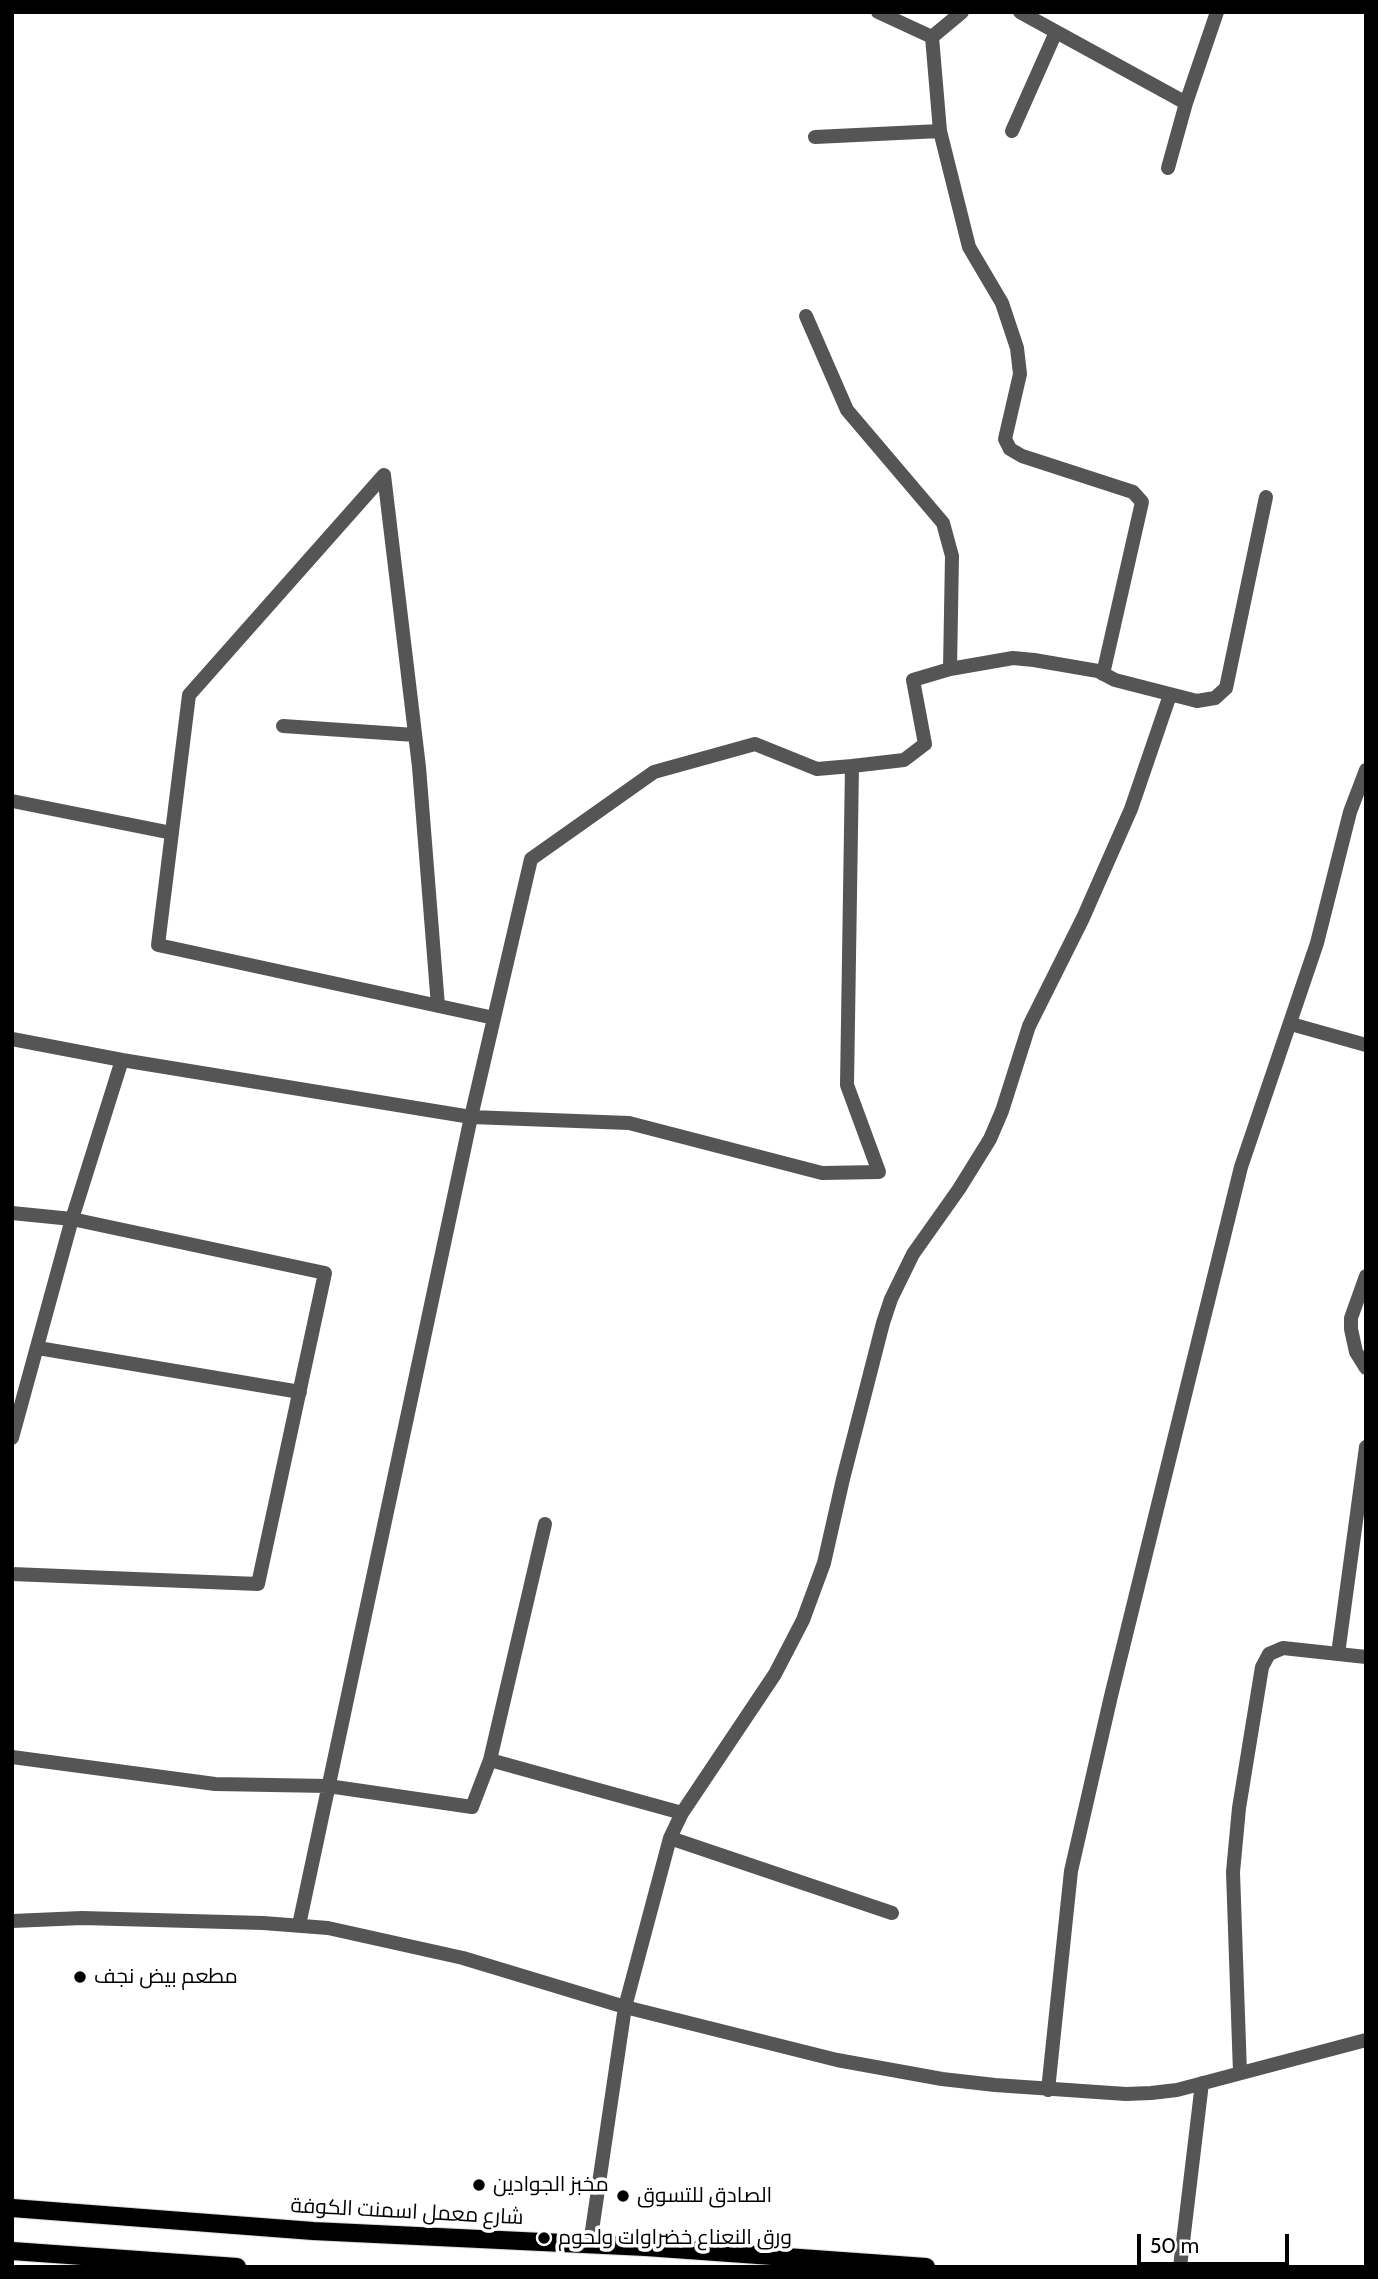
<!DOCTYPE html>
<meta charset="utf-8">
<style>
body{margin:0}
#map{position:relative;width:1378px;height:2279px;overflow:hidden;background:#fff;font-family:Cabin,sans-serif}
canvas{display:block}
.frame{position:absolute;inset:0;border:14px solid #000;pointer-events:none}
.scale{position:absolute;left:1137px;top:2234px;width:152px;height:32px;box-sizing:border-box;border:4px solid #000;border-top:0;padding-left:9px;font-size:21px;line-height:24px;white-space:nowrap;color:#000;-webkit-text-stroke:5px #fff;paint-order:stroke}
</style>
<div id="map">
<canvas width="1378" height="2279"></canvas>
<div class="frame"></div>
<div class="scale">50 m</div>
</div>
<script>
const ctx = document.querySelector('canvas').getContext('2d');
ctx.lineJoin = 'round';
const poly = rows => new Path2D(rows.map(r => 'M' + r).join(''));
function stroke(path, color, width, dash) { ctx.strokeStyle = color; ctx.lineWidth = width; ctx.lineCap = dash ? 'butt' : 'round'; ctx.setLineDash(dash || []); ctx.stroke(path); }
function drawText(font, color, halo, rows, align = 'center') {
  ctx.font = font + ' Cabin,Cairo,sans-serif'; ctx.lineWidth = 7; ctx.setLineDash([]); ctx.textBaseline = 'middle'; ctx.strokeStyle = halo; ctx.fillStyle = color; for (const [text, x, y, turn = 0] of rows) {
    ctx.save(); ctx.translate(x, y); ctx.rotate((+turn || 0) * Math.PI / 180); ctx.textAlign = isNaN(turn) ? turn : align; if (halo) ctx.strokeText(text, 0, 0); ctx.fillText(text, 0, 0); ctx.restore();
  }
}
const primary = poly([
 [12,2208,313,2231,646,2247,926,2267],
 [12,2251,237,2267]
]);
stroke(primary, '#dbdbdb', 20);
stroke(poly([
 [878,12,932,37],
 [962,12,932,37,940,131,969,247,1002,303,1017,348,1020,374,1005,439,1010,449,1022,456,1133,492,1142,502,1103,674],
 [1020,12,1186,103],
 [1012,131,1056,32],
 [815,137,940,131],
 [1168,168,1186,103,1217,12],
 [806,316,847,410,943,523,952,556,950,669],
 [384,475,189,695,158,945,494,1018],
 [384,475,419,767,438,1006],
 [283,726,415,735],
 [852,766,847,1085,879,1172,822,1173,629,1123,471,1117,531,859,654,772,755,744,817,769,852,766,904,760,925,744,913,680,950,669,1013,658,1034,660,1098,671,1115,680,1197,701,1215,698,1226,688,1266,497],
 [12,801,172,833],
 [1291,1024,1366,1045],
 [12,1039,122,1060,471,1117,299,1925],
 [12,1213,72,1219,325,1273,258,1584,12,1574],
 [1366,1276,1351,1318,1351,1329,1356,1352,1366,1368],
 [38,1348,300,1392],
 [12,1438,72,1219,122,1060],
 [1338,1654,1366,1447],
 [12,1757,215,1784,328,1786,472,1807,490,1760,682,1813],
 [490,1760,545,1524],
 [670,1838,892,1913],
 [12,1921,82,1918,263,1923,328,1928,463,1958,625,2007,837,2060,942,2079,995,2085,1126,2094,1151,2093,1177,2090,1366,2040],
 [1240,2073,1233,1872,1239,1808,1262,1667,1269,1654,1283,1648,1366,1657],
 [1048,2090,1071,1871,1111,1696,1241,1167,1317,943,1350,812,1366,770],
 [590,2244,625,2007,670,1838,682,1813,775,1674,803,1620,824,1563,843,1479,883,1323,891,1299,913,1254,959,1189,990,1139,1002,1111,1029,1026,1083,918,1131,809,1170,695],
 [1180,2267,1202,2083]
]), '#555', 14);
stroke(primary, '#000', 18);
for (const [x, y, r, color] of [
 [80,1977,7,"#000"],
 [479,2185,7,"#000"],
 [623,2196,7,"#000"],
 [544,2238,7,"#000"]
]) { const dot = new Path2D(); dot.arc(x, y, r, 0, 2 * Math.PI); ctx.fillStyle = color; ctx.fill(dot); stroke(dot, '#fff', 2.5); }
drawText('21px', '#000', '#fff', [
 ["مطعم بيض نجف",94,1977],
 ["مخبز الجوادين",493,2185],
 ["الصادق للتسوق",637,2196],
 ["ورق النعناع خضراوات ولحوم",558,2238]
], 'left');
drawText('21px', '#000', '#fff', [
 ["شارع معمل اسمنت الكوفة",407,2212,3]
]);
</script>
